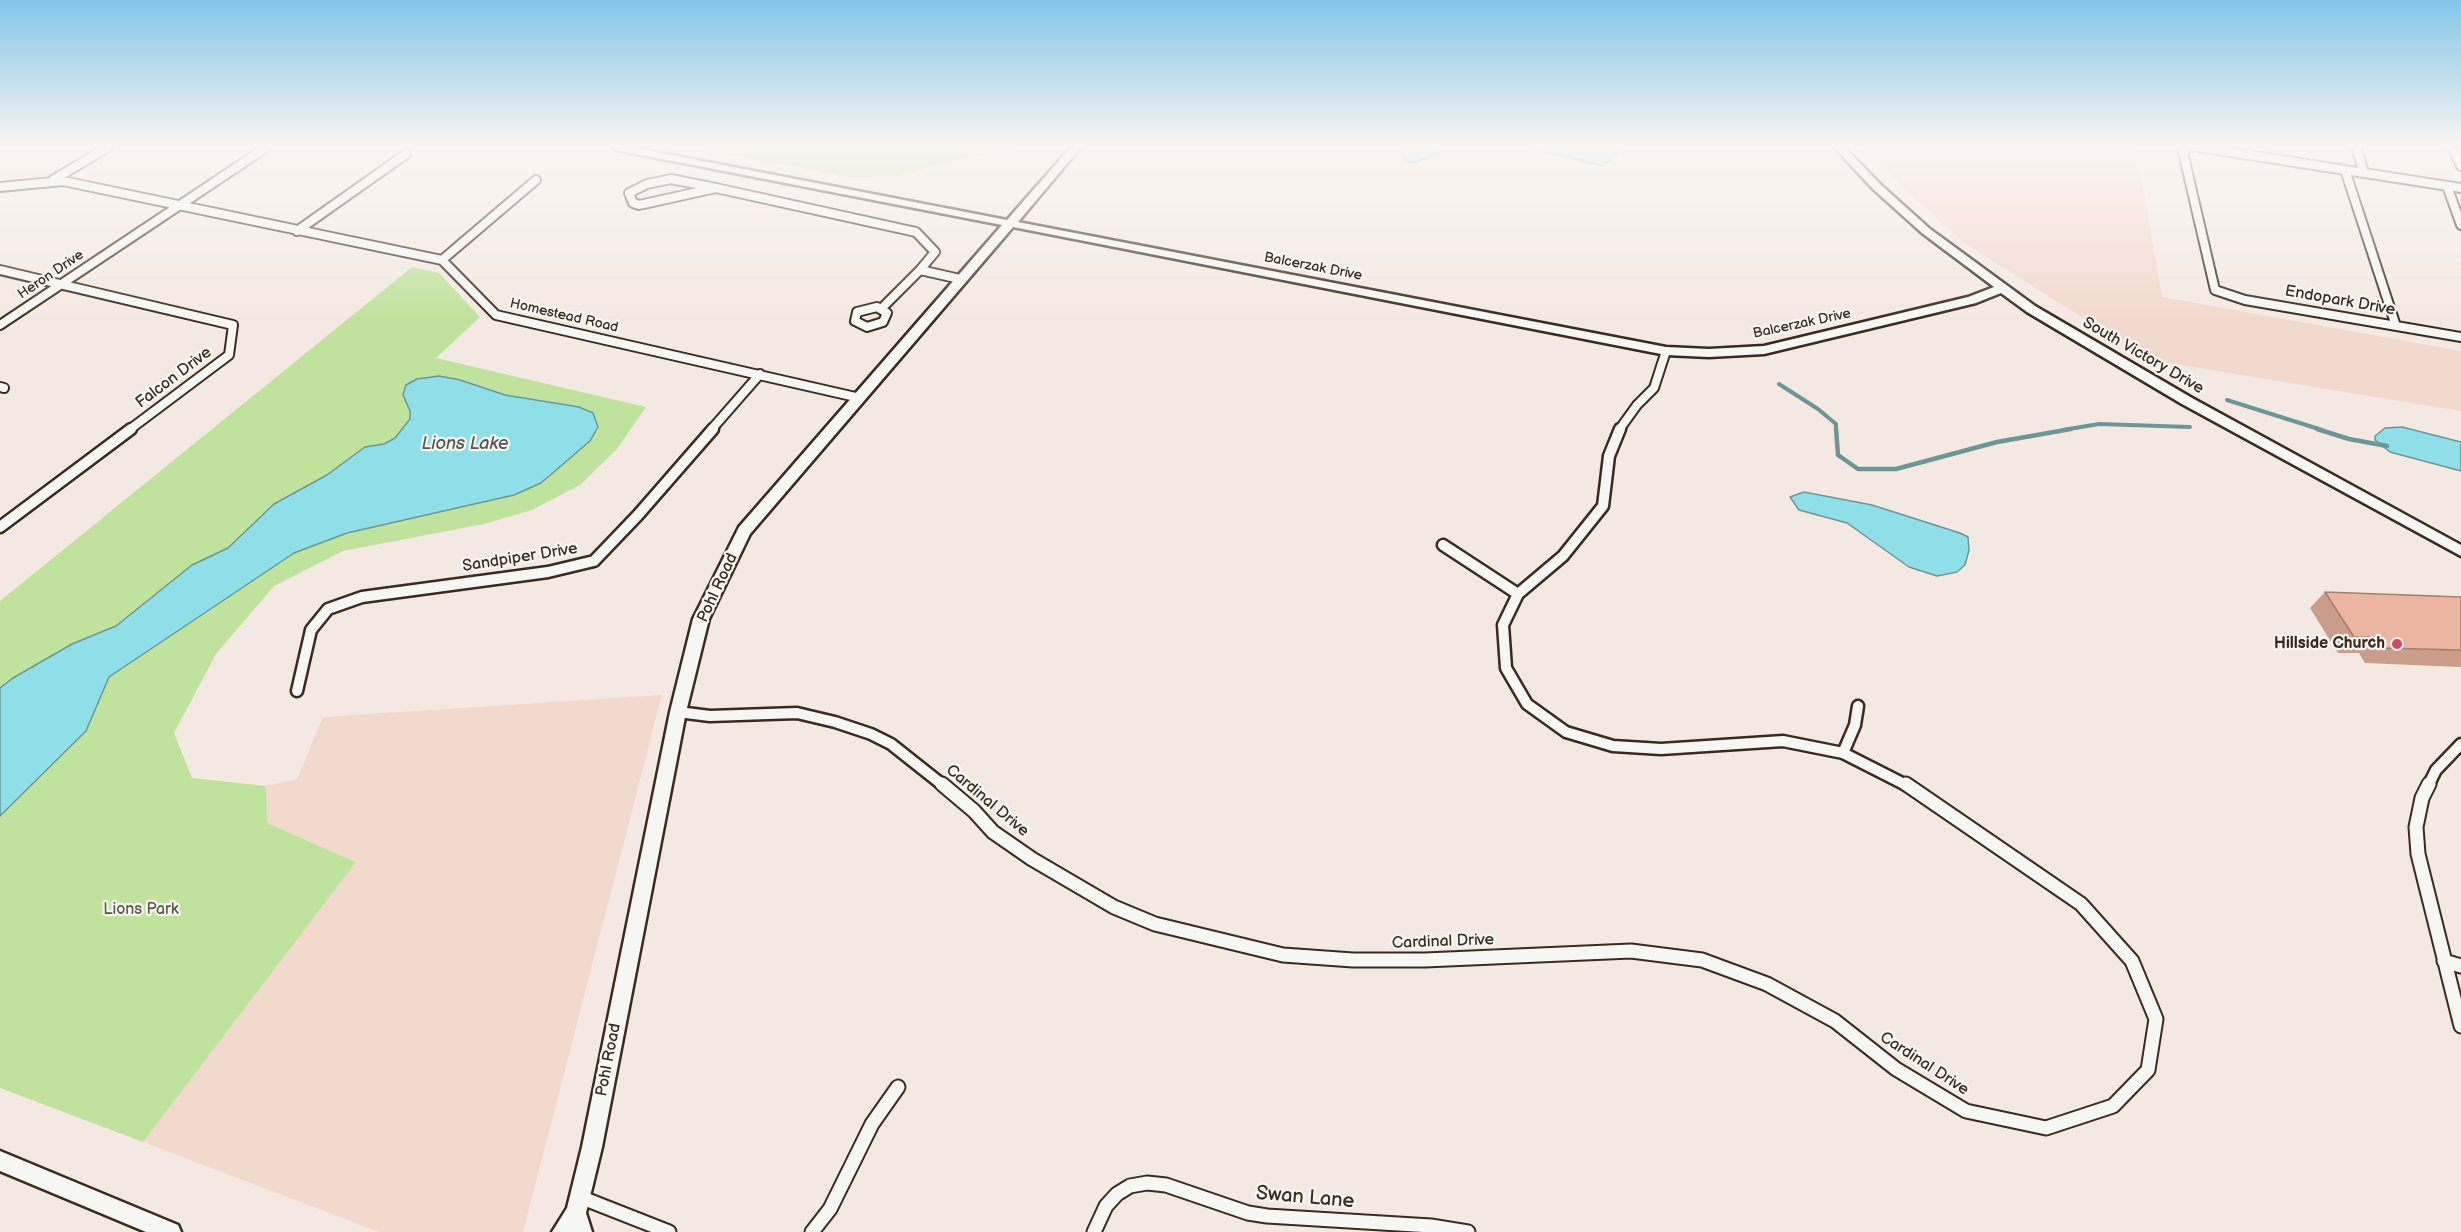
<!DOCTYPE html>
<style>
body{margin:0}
canvas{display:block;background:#f4e9e2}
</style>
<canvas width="2461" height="1232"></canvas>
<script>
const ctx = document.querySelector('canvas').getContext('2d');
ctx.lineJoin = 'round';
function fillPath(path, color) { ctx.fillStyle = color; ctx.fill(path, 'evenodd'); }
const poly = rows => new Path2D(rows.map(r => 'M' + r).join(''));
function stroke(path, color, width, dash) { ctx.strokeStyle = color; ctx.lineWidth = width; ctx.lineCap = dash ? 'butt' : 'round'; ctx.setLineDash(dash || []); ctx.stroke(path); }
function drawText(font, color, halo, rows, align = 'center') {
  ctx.font = font + ' "Balsamiq Sans",sans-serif'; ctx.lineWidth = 4.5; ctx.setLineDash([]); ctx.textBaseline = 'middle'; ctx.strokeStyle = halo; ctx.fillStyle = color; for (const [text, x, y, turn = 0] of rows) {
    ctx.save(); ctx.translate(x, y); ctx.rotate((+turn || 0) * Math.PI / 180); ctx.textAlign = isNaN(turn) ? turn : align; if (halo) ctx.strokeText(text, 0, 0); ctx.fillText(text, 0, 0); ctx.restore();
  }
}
fillPath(poly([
 [1863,147,2136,147,2162,297,2461,351,2461,411,2150,360,1964,243,1876,162],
 [662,695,523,1232,379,1232,143,1142,356,862,267,823,266,786,297,779,323,717]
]), '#f2d9ce');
fillPath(poly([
 [687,147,1027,147,941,163,899,176,848,177],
 [412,267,439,273,480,317,436,358,646,407,617,449,580,485,532,510,484,524,343,551,274,586,216,654,174,733,192,778,266,786,267,823,356,862,143,1142,0,1088,0,601]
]), '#bfe39c');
const water = poly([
 [1402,147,1443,147,1437,154,1414,163,1404,160,1402,147],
 [1525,147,1626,147,1602,166,1525,147],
 [439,376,460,380,505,395,579,407,593,413,598,427,590,441,541,483,514,495,347,533,294,553,109,677,86,731,0,816,0,688,13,678,72,644,116,626,192,565,228,548,274,504,327,475,365,447,384,444,395,438,410,419,410,411,403,395,406,385,417,379,439,376],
 [2402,427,2461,442,2461,471,2390,452,2375,440,2375,436,2385,428,2402,427],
 [1804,492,1872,505,1960,533,1968,537,1969,550,1965,565,1957,572,1937,576,1909,567,1847,523,1799,510,1790,497,1804,492]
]);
fillPath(water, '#8edfe8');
stroke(water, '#6d9797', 1.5);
stroke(poly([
 [1779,384,1818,409,1836,424,1836,430],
 [2227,400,2322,430],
 [2063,430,2099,424,2190,427]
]), '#6d9797', 4);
stroke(poly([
 [1836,429,1838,455,1858,469,1896,469,1997,442,2071,429],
 [2317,429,2349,439,2387,446]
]), '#6d9797', 4.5);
const streetFar2 = poly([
 [2192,147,2182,148,2215,290,2245,300,2461,337],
 [2198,147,2461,188],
 [2356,147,2364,173],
 [2452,147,2461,166],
 [2345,170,2396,326],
 [671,179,716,188,639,205,633,203,629,193,647,184,671,179],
 [53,180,108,147],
 [2447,186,2461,225],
 [0,187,63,181,442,260,496,315,860,398],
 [716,188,916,232,935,252,920,270,960,279],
 [297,231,406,154],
 [442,260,536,180],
 [0,270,233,325,229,355,129,430],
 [877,307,887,313,883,322,867,327,855,321,857,312,877,307],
 [882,308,920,270],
 [0,325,267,147],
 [0,387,4,388],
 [711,430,760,374],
 [1619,430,1637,405,1654,388,1666,351]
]);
const streetFar1 = poly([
 [1620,429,1609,456,1603,506,1563,556,1518,594,1503,625,1506,668,1527,704,1566,732,1613,746,1661,749,1783,741,1843,753,1908,786],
 [0,527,131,429],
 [1443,545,1518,594],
 [297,691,311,630,328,609,362,597,548,572,594,561,638,515,713,429],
 [678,712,710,716,797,713,835,722,871,734,891,744,944,786],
 [1843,753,1855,725,1858,706],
 [2428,786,2436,770,2461,744]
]);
const street = poly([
 [942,784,974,811,993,832,1032,859,1114,907,1155,924,1283,955,1353,960,1425,960,1631,951,1702,960,1767,984,1835,1021,1896,1069,1966,1111,2046,1128,2113,1106,2148,1070,2156,1019,2132,961,2081,904,1906,784],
 [2429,784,2422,798,2416,827,2418,854,2461,1026],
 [2444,961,2461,966],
 [580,1197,669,1232],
 [812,1232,830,1209,872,1124,898,1087],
 [1094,1232,1106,1206,1117,1194,1130,1186,1147,1183,1166,1185,1248,1213,1267,1216,1431,1226,1468,1232]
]);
const secondary = poly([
 [611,147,630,147,1007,220,1071,147,1081,147,1018,222,1666,347,1709,349,1764,346,1968,297,1994,287,1922,233,1873,189,1834,147,1844,147,1881,185,1930,229,2035,306,2192,398,2461,545,2461,556,2182,404,2027,312,2001,293,1976,303,1764,354,1709,357,1666,355,1013,227,750,534,709,619,686,712,602,1147,586,1213,592,1232,552,1232,567,1208,582,1147,670,712,693,619,739,527,1002,225,616,150,611,147],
 [0,1151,178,1225,181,1232,146,1232,0,1171,0,1151]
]);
stroke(streetFar2, '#3b2a1e', 12);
stroke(streetFar1, '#3b2a1e', 15);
stroke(street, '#3b2a1e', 17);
stroke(secondary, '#3b2a1e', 5);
stroke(streetFar2, '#f6f6f2', 8);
stroke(streetFar1, '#f6f6f2', 10);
stroke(street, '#f6f6f2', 13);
fillPath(secondary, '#f6f6f2');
fillPath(poly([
 [2325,592,2461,597,2461,667,2365,663,2359,653,2338,653,2310,608]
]), '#cb9c8a');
const building = poly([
 [2325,592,2461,597,2461,650,2381,648,2375,637,2354,637,2325,592]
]);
fillPath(building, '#ecb5a1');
stroke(building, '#a57f71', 1.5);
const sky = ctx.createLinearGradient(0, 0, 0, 319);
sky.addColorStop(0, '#84c5e8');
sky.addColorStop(0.46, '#faf5f2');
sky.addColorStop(1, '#faf5f200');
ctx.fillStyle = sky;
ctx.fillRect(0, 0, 2461, 319);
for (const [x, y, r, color] of [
 [2397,644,6,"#d1495b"]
]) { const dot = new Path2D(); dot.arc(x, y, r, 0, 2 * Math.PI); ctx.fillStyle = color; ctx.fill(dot); stroke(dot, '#f6f6f2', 2); }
drawText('14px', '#3b2a1e', '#f6f6f2', [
 ["Balcerzak Drive",1313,267,11],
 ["Heron Drive",51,275,-34],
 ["Homestead Road",564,316,13],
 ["Balcerzak Drive",1802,324,-12]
]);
drawText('16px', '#3b2a1e', '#f6f6f2', [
 ["Endopark Drive",2340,301,10],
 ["South Victory Drive",2143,356,30],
 ["Falcon Drive",174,378,-37],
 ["Sandpiper Drive",520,558,-9],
 ["Pohl Road",718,588,-65],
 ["Cardinal Drive",987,801,40],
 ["Cardinal Drive",1443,942,-2],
 ["Pohl Road",609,1060,-79],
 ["Cardinal Drive",1924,1064,33]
]);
drawText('bold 16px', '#3b2a1e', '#f6f6f2', [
 ["Hillside Church",2385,644]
], 'right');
drawText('16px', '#5c583e', '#f6f6f2', [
 ["Lions Park",141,910]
]);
drawText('italic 18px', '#505750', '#f6f6f2', [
 ["Lions Lake",465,444]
]);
drawText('20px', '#3b2a1e', '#f6f6f2', [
 ["Swan Lane",1305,1198,5]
]);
</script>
